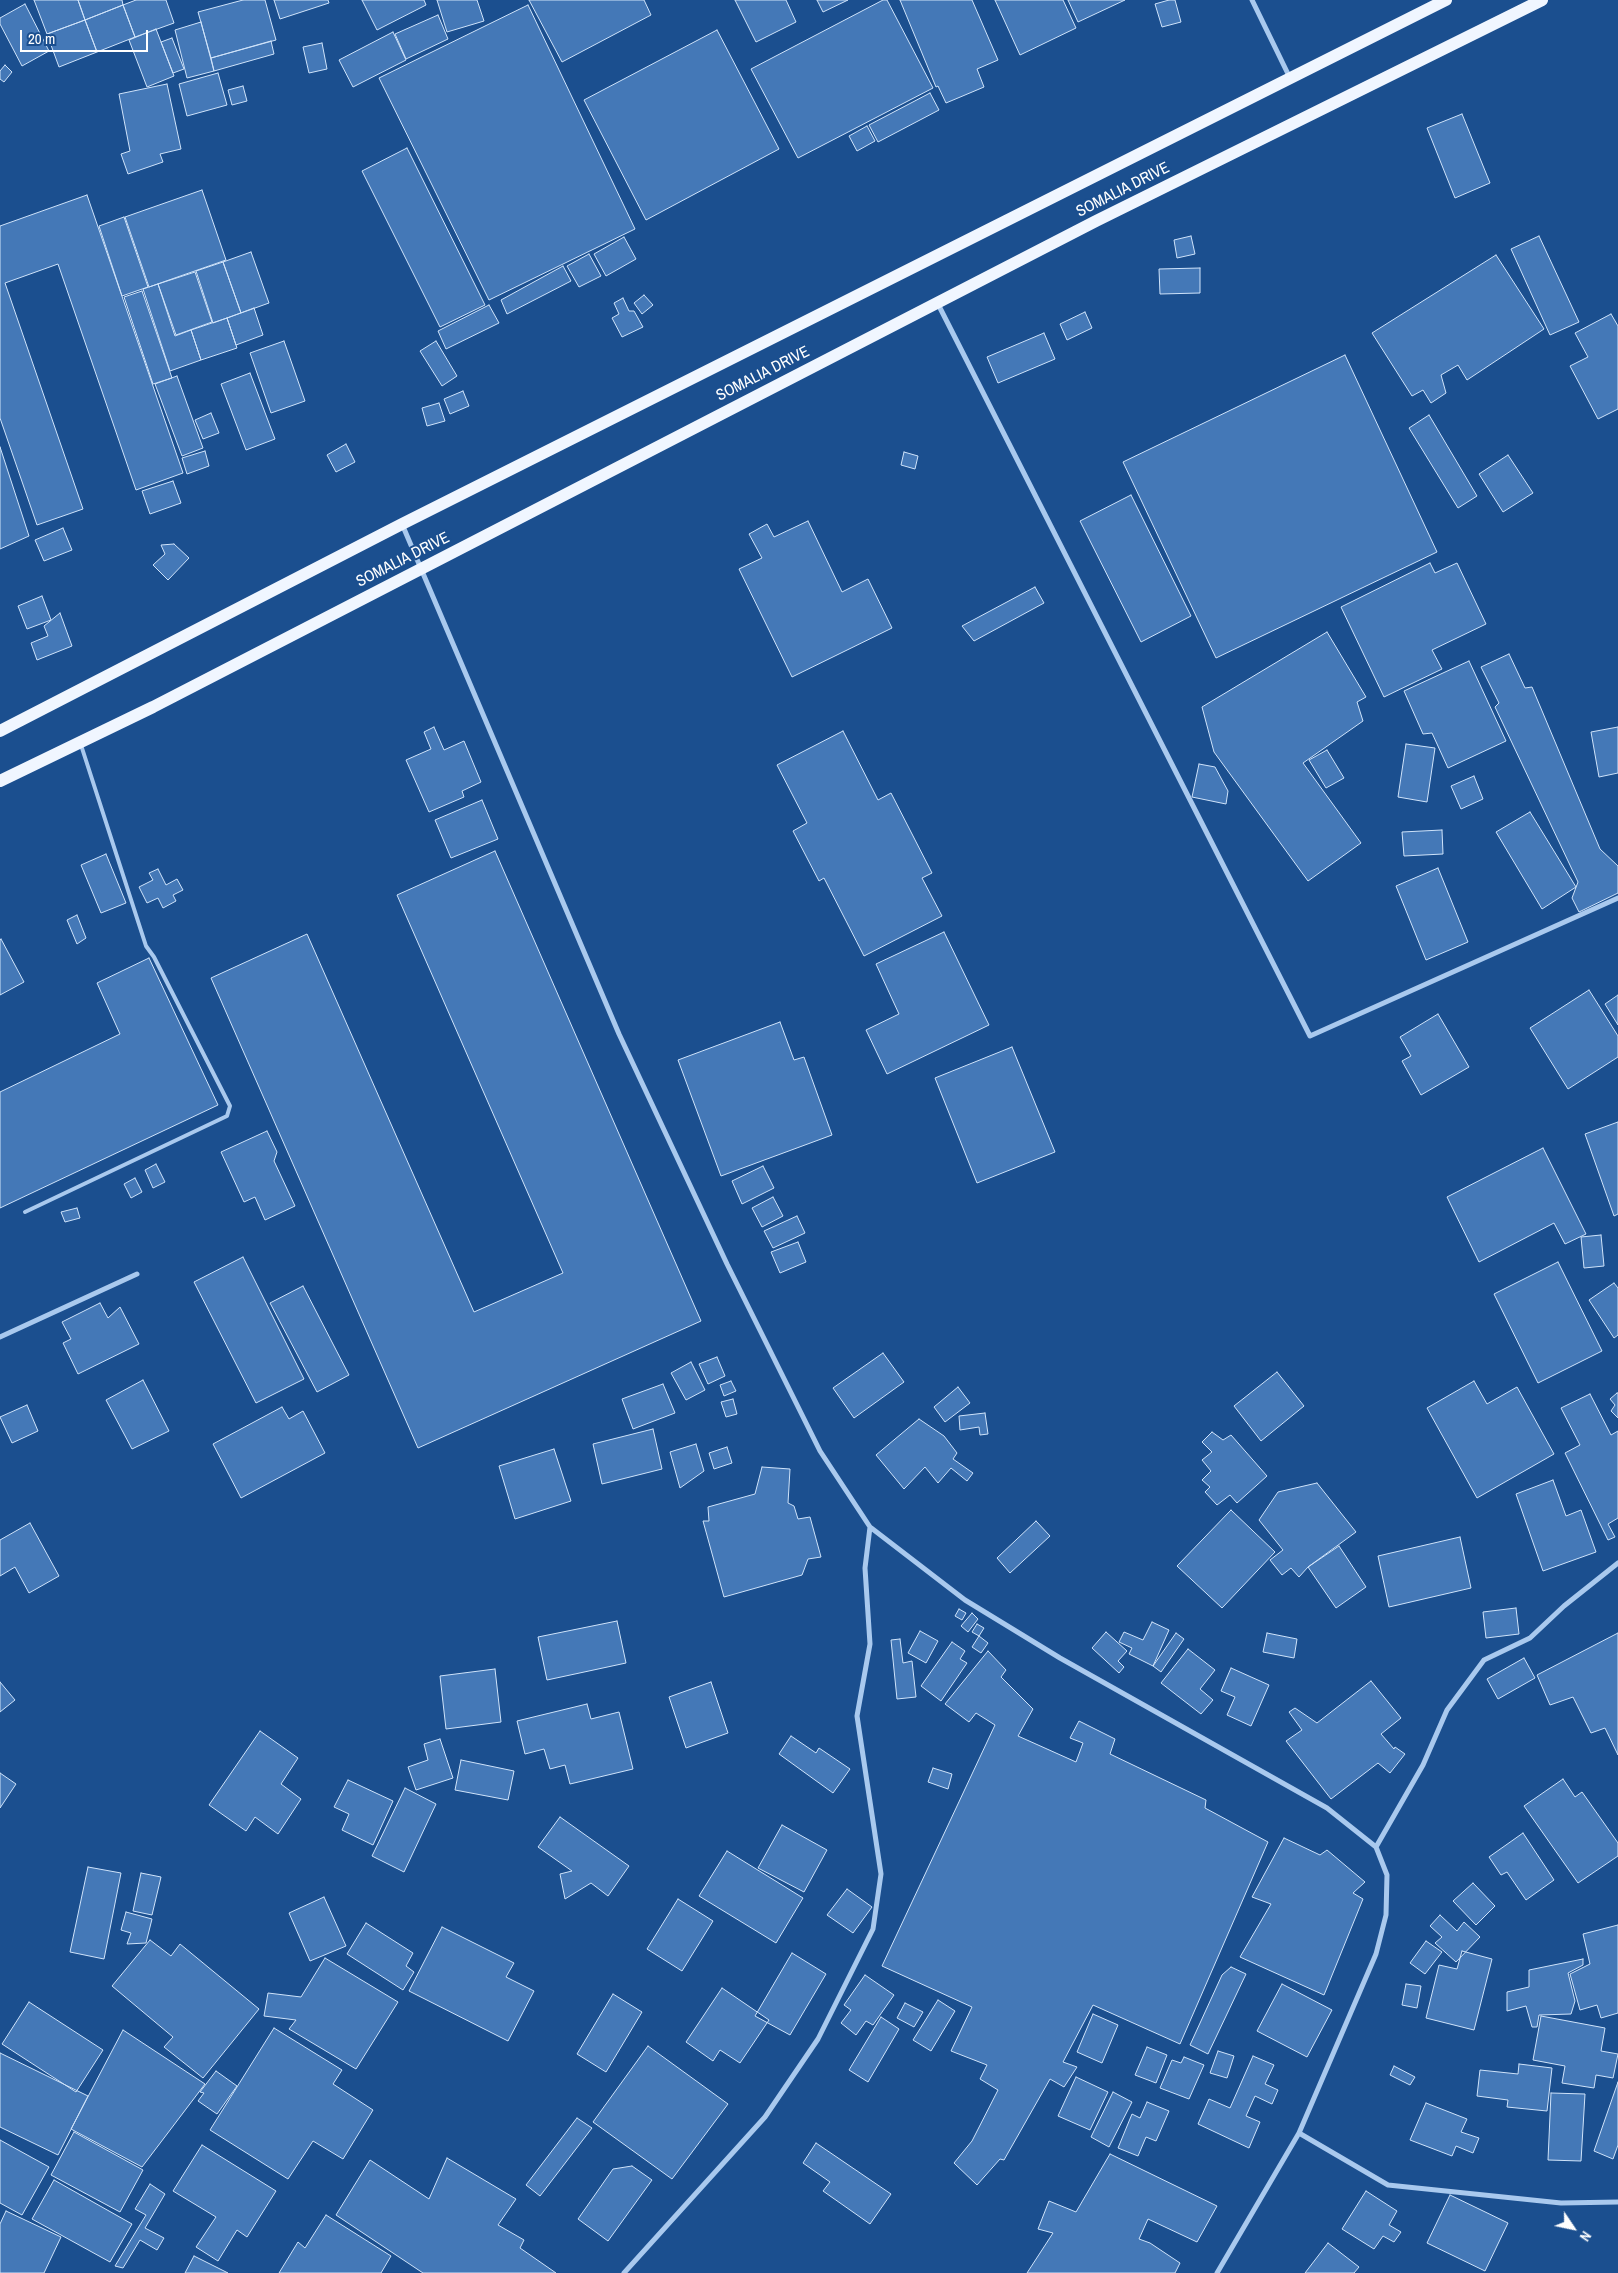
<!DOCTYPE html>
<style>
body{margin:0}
#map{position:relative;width:1618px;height:2273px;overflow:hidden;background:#1b4f8f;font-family:"Archivo Narrow",sans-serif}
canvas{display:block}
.north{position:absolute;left:1548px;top:2203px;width:50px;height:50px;-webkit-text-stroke:4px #1b4f8f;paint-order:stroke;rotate:124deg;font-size:14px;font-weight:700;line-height:20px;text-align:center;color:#fff}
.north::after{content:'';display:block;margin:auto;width:18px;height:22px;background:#fff;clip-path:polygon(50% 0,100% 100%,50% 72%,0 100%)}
.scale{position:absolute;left:20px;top:30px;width:128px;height:22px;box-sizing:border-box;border:2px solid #fff;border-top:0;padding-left:6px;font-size:15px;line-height:18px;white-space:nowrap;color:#fff;-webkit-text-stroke:4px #1b4f8f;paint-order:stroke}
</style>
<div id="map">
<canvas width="1618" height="2273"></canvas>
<div class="north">N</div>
<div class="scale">20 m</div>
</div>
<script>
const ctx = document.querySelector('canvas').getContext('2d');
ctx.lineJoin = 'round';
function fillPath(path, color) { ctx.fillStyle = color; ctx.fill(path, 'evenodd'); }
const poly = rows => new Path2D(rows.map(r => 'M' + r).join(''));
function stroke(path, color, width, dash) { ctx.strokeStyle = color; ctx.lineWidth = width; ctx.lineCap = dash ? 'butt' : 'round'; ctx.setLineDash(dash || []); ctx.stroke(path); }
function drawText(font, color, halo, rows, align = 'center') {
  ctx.font = font + ' "Archivo Narrow",sans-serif'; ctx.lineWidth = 4; ctx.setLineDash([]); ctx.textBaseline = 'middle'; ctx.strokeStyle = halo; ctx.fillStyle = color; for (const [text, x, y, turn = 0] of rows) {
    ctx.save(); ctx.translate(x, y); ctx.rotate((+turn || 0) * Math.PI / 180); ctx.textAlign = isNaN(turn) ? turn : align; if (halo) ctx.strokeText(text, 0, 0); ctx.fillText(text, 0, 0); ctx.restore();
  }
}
const building = poly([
 [34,0,78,0,85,20,47,34,34,0],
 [78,0,122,0,123,5,85,20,78,0],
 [136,0,166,0,174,23,135,37,123,5,136,0],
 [243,0,265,0,276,40,211,58,198,12,243,0],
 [274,0,328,0,329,3,280,19,274,0],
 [362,0,424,0,426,5,377,30,362,0],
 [437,0,477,0,484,21,447,32,437,0],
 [529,0,644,0,651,15,562,62,529,0],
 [735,0,786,0,796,22,756,42,735,0],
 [817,0,848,0,823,12,817,0],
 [883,0,887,0,933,88,798,158,751,69,883,0],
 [900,0,972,0,998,60,977,69,984,87,946,103,938,86,936,87,900,0],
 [995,0,1063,0,1076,28,1020,55,995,0],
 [1068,0,1125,0,1078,22,1068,0],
 [1169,0,1175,0,1181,22,1162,27,1155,4,1169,0],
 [25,4,49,51,22,66,0,24,0,18,25,4],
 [123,5,135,37,97,52,85,20,123,5],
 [528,5,635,229,489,300,379,78,528,5],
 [438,15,448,39,406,59,395,34,438,15],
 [85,20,97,52,59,67,47,34,85,20],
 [201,22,214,71,187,78,175,30,201,22],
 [156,29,174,76,147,87,129,40,156,29],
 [717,30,779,149,646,220,584,100,717,30],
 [393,32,406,60,353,87,339,60,393,32],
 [172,38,184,69,173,73,161,42,172,38],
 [271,41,274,54,214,71,211,58,271,41],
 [322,43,327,69,309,73,303,47,322,43],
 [5,65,12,72,4,82,0,79,0,71,5,65],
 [218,73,227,105,187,116,179,84,218,73],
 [167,84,181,149,160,154,163,162,128,174,121,154,130,151,119,94,167,84],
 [243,86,247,101,232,105,228,90,243,86],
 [930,93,939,110,878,142,869,125,930,93],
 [1462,114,1490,183,1455,198,1427,128,1462,114],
 [867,126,875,141,857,151,849,136,867,126],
 [407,148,485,305,440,327,362,171,407,148],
 [202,190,226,260,149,287,125,217,202,190],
 [87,195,183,473,136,490,58,264,5,283,83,509,37,525,0,418,0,226,87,195],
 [124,217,148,287,122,296,99,226,124,217],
 [1191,236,1195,254,1177,258,1174,240,1191,236],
 [1539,236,1579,322,1550,335,1511,249,1539,236],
 [624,237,636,259,606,276,594,254,624,237],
 [251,252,269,303,241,313,223,262,251,252],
 [589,254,601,276,579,287,567,266,589,254],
 [1496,255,1544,329,1467,380,1458,365,1441,375,1446,393,1431,403,1423,390,1412,396,1372,333,1496,255],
 [223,262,241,313,213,323,196,271,223,262],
 [563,266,571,281,507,314,501,300,563,266],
 [1200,268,1200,293,1160,294,1159,269,1200,268],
 [195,272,212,322,176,335,158,284,195,272],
 [158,284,175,336,191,330,201,360,170,371,143,289,158,284],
 [142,291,172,378,153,384,124,297,142,291],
 [644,295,653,305,642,314,634,303,644,295],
 [623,298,629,311,634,311,643,327,622,337,612,318,619,314,614,303,623,298],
 [489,305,499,323,446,349,438,331,489,305],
 [254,308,263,335,236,345,227,318,254,308],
 [1085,312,1092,328,1067,340,1060,324,1085,312],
 [1611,314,1618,326,1618,409,1598,419,1570,366,1588,357,1575,333,1611,314],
 [227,318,237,348,201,360,191,330,227,318],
 [1044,333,1055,359,998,383,987,357,1044,333],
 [284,341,305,401,271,413,250,353,284,341],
 [436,341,457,376,442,386,420,351,436,341],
 [1345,355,1437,552,1216,658,1123,462,1345,355],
 [250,373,275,439,246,450,221,384,250,373],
 [177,376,203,448,182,456,155,384,177,376],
 [463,391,469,406,450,414,444,399,463,391],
 [439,403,445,421,427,426,422,408,439,403],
 [211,413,219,433,203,439,195,420,211,413],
 [1429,415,1477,496,1458,508,1409,428,1429,415],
 [346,444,355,462,336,472,327,455,346,444],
 [0,447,29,536,0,549,0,447],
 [205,451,209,466,187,474,182,458,205,451],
 [904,452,918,456,915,469,901,465,904,452],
 [1508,455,1533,493,1503,512,1479,474,1508,455],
 [173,481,181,503,150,514,142,491,173,481],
 [1131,495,1191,616,1141,642,1080,521,1131,495],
 [808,521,842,592,868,579,892,628,792,677,739,569,762,558,749,534,767,524,774,537,808,521],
 [63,528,72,550,44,561,35,540,63,528],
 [174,544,189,558,168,580,153,565,165,554,161,545,174,544],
 [1430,563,1435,573,1457,563,1486,624,1432,650,1442,669,1384,697,1341,607,1430,563],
 [1035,587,1044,603,974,641,962,626,1035,587],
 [42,596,51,620,27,629,18,606,42,596],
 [60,613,72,646,37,660,31,643,48,636,44,626,60,613],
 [1327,632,1366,697,1357,702,1363,721,1303,763,1361,843,1308,881,1214,752,1202,707,1327,632],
 [1509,654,1525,688,1532,687,1600,849,1618,866,1618,893,1579,912,1572,898,1578,882,1495,707,1499,703,1481,667,1509,654],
 [1469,661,1506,741,1448,768,1432,733,1423,734,1404,691,1469,661],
 [434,727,444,750,464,741,481,782,462,791,464,797,429,812,406,760,431,749,424,732,434,727],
 [1618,727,1618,773,1599,777,1591,732,1618,727],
 [843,731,878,800,891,793,932,873,922,878,942,916,864,956,824,878,819,881,793,831,807,823,777,765,843,731],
 [1406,744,1435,748,1427,802,1398,797,1406,744],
 [1327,750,1344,778,1326,788,1309,760,1327,750],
 [1199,764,1215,767,1228,791,1226,804,1192,797,1199,764],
 [1474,776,1483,799,1461,809,1451,786,1474,776],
 [482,800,498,839,451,858,435,820,482,800],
 [1530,812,1576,887,1542,909,1496,832,1530,812],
 [1442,830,1443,854,1404,856,1402,832,1442,830],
 [495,851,701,1321,418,1448,211,978,307,934,474,1312,563,1273,397,895,495,851],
 [106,854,126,903,101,913,81,865,106,854],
 [1438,868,1468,942,1426,960,1396,886,1438,868],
 [158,869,166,885,177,879,183,890,173,895,176,901,163,908,158,898,147,903,139,887,153,880,149,873,158,869],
 [77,915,86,938,77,944,67,920,77,915],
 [944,932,989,1025,887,1074,866,1030,899,1014,876,964,944,932],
 [1,939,24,982,0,995,0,940,1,939],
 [149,958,218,1105,0,1208,0,1092,120,1034,97,983,149,958],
 [1589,990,1618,1036,1618,1057,1568,1089,1530,1028,1589,990],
 [1618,995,1618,1025,1605,1004,1618,995],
 [1438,1014,1469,1067,1421,1095,1402,1061,1411,1056,1400,1037,1438,1014],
 [780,1022,794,1060,804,1057,832,1135,721,1176,678,1060,780,1022],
 [1012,1047,1055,1152,977,1183,935,1078,1012,1047],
 [1618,1122,1618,1214,1614,1216,1585,1134,1618,1122],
 [267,1131,277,1152,274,1161,295,1206,265,1220,255,1197,244,1202,221,1152,267,1131],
 [1543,1148,1586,1234,1565,1244,1554,1223,1479,1262,1447,1197,1543,1148],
 [156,1164,165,1182,153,1188,145,1170,156,1164],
 [763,1166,774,1188,742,1204,732,1181,763,1166],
 [135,1178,142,1192,131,1198,124,1184,135,1178],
 [773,1197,783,1216,762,1227,752,1208,773,1197],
 [77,1208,80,1218,65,1222,61,1212,77,1208],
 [797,1216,805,1233,773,1248,764,1231,797,1216],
 [1601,1235,1604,1266,1584,1268,1581,1237,1601,1235],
 [798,1242,806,1262,780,1273,771,1252,798,1242],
 [243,1257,304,1379,256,1403,194,1282,243,1257],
 [1558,1262,1602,1351,1538,1383,1494,1294,1558,1262],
 [1614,1283,1618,1288,1618,1335,1614,1338,1589,1300,1614,1283],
 [303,1286,349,1375,317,1392,270,1303,303,1286],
 [100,1303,108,1318,120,1307,139,1344,78,1374,63,1343,71,1339,62,1322,100,1303],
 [883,1353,904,1382,854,1418,833,1388,883,1353],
 [717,1357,725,1376,708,1384,699,1364,717,1357],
 [691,1362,705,1390,686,1400,671,1373,691,1362],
 [1277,1372,1304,1406,1261,1441,1234,1406,1277,1372],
 [143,1380,169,1431,132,1449,106,1400,143,1380],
 [731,1381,736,1391,724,1396,720,1385,731,1381],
 [1474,1381,1487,1404,1517,1387,1554,1454,1477,1498,1427,1408,1474,1381],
 [663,1384,675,1413,633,1429,622,1399,663,1384],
 [958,1387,970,1403,945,1422,934,1407,958,1387],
 [1617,1393,1618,1393,1618,1418,1611,1411,1615,1405,1610,1399,1617,1393],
 [1590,1394,1611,1435,1618,1431,1618,1518,1608,1524,1615,1537,1608,1540,1565,1453,1580,1445,1561,1408,1590,1394],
 [733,1399,737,1414,726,1417,721,1402,733,1399],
 [27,1405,38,1431,12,1443,0,1417,27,1405],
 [282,1407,289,1419,303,1411,325,1453,241,1498,213,1444,282,1407],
 [985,1413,988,1434,980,1435,979,1427,960,1430,959,1416,985,1413],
 [919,1419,944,1436,957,1453,953,1459,973,1473,967,1481,951,1468,938,1483,925,1467,904,1489,876,1455,919,1419],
 [653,1429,662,1469,602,1484,593,1444,653,1429],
 [1212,1432,1223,1440,1231,1435,1267,1476,1237,1503,1230,1495,1217,1505,1205,1492,1210,1487,1202,1480,1211,1471,1202,1460,1212,1452,1202,1442,1212,1432],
 [696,1444,704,1471,680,1488,670,1452,696,1444],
 [727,1447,732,1463,714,1469,709,1453,727,1447],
 [554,1449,571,1501,515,1519,499,1466,554,1449],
 [762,1467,790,1469,788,1503,794,1506,798,1519,810,1517,821,1557,808,1559,802,1575,724,1597,703,1521,709,1521,708,1507,755,1494,762,1467],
 [1553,1480,1566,1516,1581,1510,1596,1552,1543,1571,1516,1494,1553,1480],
 [1317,1483,1356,1532,1308,1567,1299,1577,1291,1568,1282,1575,1270,1560,1283,1550,1259,1520,1278,1492,1317,1483],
 [1231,1510,1275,1552,1222,1608,1177,1566,1231,1510],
 [1036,1521,1050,1536,1010,1573,997,1558,1036,1521],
 [30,1523,59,1576,29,1593,15,1567,0,1576,0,1540,30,1523],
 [1460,1537,1471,1588,1389,1607,1378,1556,1460,1537],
 [1339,1546,1366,1587,1336,1608,1308,1567,1339,1546],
 [1516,1608,1519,1634,1486,1638,1483,1612,1516,1608],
 [959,1609,966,1613,962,1620,955,1616,959,1609],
 [972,1613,978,1619,968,1632,961,1626,972,1613],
 [617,1621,626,1663,547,1680,538,1637,617,1621],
 [1152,1622,1169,1630,1153,1666,1129,1654,1132,1648,1119,1642,1124,1632,1143,1640,1152,1622],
 [977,1624,984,1628,979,1636,972,1632,977,1624],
 [920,1631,938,1641,926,1663,908,1653,920,1631],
 [1106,1632,1127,1651,1118,1661,1124,1667,1119,1673,1092,1648,1106,1632],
 [1176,1633,1184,1639,1161,1672,1153,1666,1176,1633],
 [1267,1633,1297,1639,1294,1658,1263,1652,1267,1633],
 [1618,1633,1618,1755,1605,1728,1591,1733,1573,1697,1550,1705,1537,1675,1618,1633],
 [979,1636,988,1643,981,1653,972,1647,979,1636],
 [900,1639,903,1663,912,1661,916,1697,897,1699,891,1640,900,1639],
 [952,1642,965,1651,960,1659,967,1663,941,1701,921,1686,952,1642],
 [1188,1649,1215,1670,1200,1689,1213,1700,1201,1714,1161,1683,1188,1649],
 [988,1651,1006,1670,1001,1677,1033,1709,1018,1736,1076,1762,1083,1743,1070,1738,1079,1721,1115,1739,1110,1754,1206,1800,1205,1808,1268,1842,1180,2044,1093,2005,1063,2062,1077,2067,1064,2087,1050,2079,1004,2160,1000,2159,977,2185,954,2163,972,2141,998,2090,980,2079,987,2065,951,2051,972,2007,882,1966,995,1725,976,1713,969,1722,945,1704,988,1651],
 [1524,1658,1535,1678,1498,1699,1487,1679,1524,1658],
 [1231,1668,1269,1685,1251,1726,1227,1715,1235,1697,1221,1691,1231,1668],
 [495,1669,501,1722,446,1729,440,1676,495,1669],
 [1371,1681,1401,1718,1381,1734,1394,1749,1395,1747,1405,1754,1390,1773,1378,1763,1331,1799,1286,1741,1302,1730,1289,1712,1295,1708,1317,1723,1371,1681],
 [0,1682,15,1700,0,1712,0,1682],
 [711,1682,728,1733,686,1748,669,1697,711,1682],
 [587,1704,591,1719,619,1712,633,1769,570,1784,565,1765,550,1769,544,1749,525,1754,517,1721,587,1704],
 [260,1731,298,1758,281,1784,301,1799,278,1834,255,1817,246,1831,209,1805,260,1731],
 [791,1736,816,1753,819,1748,850,1769,833,1793,779,1754,791,1736],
 [440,1739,453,1778,416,1790,408,1767,428,1760,424,1744,440,1739],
 [461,1760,514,1771,508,1800,455,1790,461,1760],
 [933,1768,952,1774,948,1789,928,1782,933,1768],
 [0,1773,16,1784,0,1808,0,1773],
 [1563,1779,1575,1797,1582,1792,1618,1843,1618,1856,1578,1883,1524,1806,1563,1779],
 [348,1780,393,1801,373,1845,342,1830,349,1814,334,1807,348,1780],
 [405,1788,436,1804,404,1872,372,1856,405,1788],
 [560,1817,629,1866,608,1896,591,1883,565,1899,560,1874,572,1871,538,1847,560,1817],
 [782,1825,827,1850,804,1892,758,1868,782,1825],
 [1523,1833,1554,1880,1526,1900,1507,1872,1501,1875,1489,1857,1523,1833],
 [1284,1838,1320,1855,1327,1850,1365,1882,1353,1893,1363,1899,1324,1995,1240,1957,1271,1904,1252,1897,1284,1838],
 [727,1851,803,1898,776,1943,699,1896,727,1851],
 [88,1867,121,1873,104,1959,70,1952,88,1867],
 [141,1873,161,1877,152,1915,133,1911,141,1873],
 [1473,1883,1495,1906,1476,1925,1453,1901,1473,1883],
 [847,1889,872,1907,853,1933,827,1915,847,1889],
 [324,1897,346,1946,310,1961,289,1913,324,1897],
 [678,1899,713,1921,682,1971,647,1949,678,1899],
 [126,1912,152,1919,146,1943,127,1944,131,1933,121,1930,126,1912],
 [1440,1915,1457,1931,1464,1922,1480,1937,1456,1962,1435,1943,1442,1937,1430,1926,1440,1915],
 [366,1923,413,1953,406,1966,414,1972,403,1990,347,1954,366,1923],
 [1618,1925,1618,2013,1601,2018,1597,2005,1580,2010,1570,1974,1590,1964,1583,1934,1618,1925],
 [442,1927,514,1963,506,1977,534,1991,508,2041,409,1991,442,1927],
 [150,1940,171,1956,180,1944,259,2009,203,2078,164,2047,173,2037,112,1986,150,1940],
 [1426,1941,1442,1952,1425,1974,1410,1963,1426,1941],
 [1462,1951,1492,1959,1474,2030,1426,2018,1439,1965,1457,1969,1462,1951],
 [792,1953,826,1974,790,2035,755,2016,792,1953],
 [325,1958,398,2002,356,2069,289,2029,296,2020,264,2016,268,1993,301,1997,325,1958],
 [1583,1959,1583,1965,1568,1973,1575,2001,1571,2014,1539,2015,1537,2027,1532,2027,1526,2006,1507,2011,1507,1992,1529,1987,1529,1970,1583,1959],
 [1231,1967,1246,1974,1208,2054,1190,2045,1222,1975,1231,1967],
 [865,1975,894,1995,873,2025,866,2021,856,2035,841,2023,851,2010,844,2005,865,1975],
 [1282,1984,1332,2010,1307,2057,1257,2031,1282,1984],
 [1406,1984,1421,1986,1417,2008,1402,2005,1406,1984],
 [722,1988,769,2020,740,2063,720,2050,713,2061,686,2042,722,1988],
 [613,1994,642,2012,606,2072,577,2054,613,1994],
 [938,2000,955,2011,931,2051,913,2040,938,2000],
 [29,2002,103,2050,76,2092,2,2044,29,2002],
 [905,2003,923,2012,914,2027,897,2018,905,2003],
 [1093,2014,1118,2025,1102,2063,1077,2052,1093,2014],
 [1541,2016,1605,2028,1601,2051,1618,2054,1613,2078,1596,2075,1594,2088,1562,2083,1565,2066,1533,2060,1541,2016],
 [881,2017,899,2029,868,2082,849,2070,881,2017],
 [274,2028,342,2070,333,2084,373,2110,343,2159,313,2141,288,2179,210,2130,274,2028],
 [123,2030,205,2084,142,2167,71,2129,123,2030],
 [648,2046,728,2104,672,2179,593,2122,648,2046],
 [1147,2047,1167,2055,1156,2083,1135,2075,1147,2047],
 [1218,2051,1234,2056,1227,2078,1210,2073,1218,2051],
 [0,2053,88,2096,58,2155,0,2127,0,2053],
 [1253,2056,1274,2065,1265,2084,1278,2090,1272,2104,1255,2096,1246,2116,1260,2122,1249,2148,1198,2124,1209,2099,1230,2108,1253,2056],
 [1184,2057,1204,2065,1189,2099,1160,2088,1172,2060,1181,2063,1184,2057],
 [1519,2064,1552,2068,1547,2111,1507,2107,1508,2100,1477,2096,1480,2070,1518,2074,1519,2064],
 [1394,2066,1415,2077,1410,2085,1390,2075,1394,2066],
 [216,2071,237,2086,217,2114,198,2101,204,2093,200,2092,216,2071],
 [1076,2077,1108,2092,1090,2130,1058,2116,1076,2077],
 [1618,2082,1618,2145,1613,2159,1594,2151,1618,2082],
 [1113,2092,1132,2102,1109,2147,1091,2137,1113,2092],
 [1551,2093,1585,2094,1581,2161,1548,2160,1551,2093],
 [1147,2102,1169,2111,1156,2141,1146,2137,1138,2156,1118,2148,1132,2114,1140,2118,1147,2102],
 [1426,2103,1467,2119,1461,2132,1479,2138,1473,2153,1456,2146,1452,2156,1410,2140,1426,2103],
 [577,2118,592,2128,540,2196,526,2185,577,2118],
 [74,2132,143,2170,120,2212,51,2175,74,2132],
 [0,2140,49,2167,22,2215,0,2203,0,2140],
 [816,2143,891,2194,870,2224,823,2191,830,2182,803,2163,816,2143],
 [202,2145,276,2191,247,2237,237,2230,218,2261,196,2247,216,2217,173,2191,202,2145],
 [1110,2154,1217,2206,1197,2242,1148,2219,1139,2239,1150,2243,1180,2263,1175,2273,1027,2273,1053,2233,1038,2229,1049,2201,1076,2212,1110,2154],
 [447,2158,516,2199,498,2225,524,2240,520,2248,556,2273,423,2273,336,2215,370,2160,429,2199,447,2158],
 [632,2166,652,2180,608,2241,578,2219,613,2169,632,2166],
 [54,2180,132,2224,110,2262,32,2219,54,2180],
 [150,2184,165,2194,145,2228,164,2238,157,2250,140,2240,123,2268,115,2266,146,2215,135,2209,150,2184],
 [1366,2191,1397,2211,1389,2225,1401,2232,1394,2242,1383,2236,1374,2249,1342,2229,1366,2191],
 [1450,2195,1508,2223,1485,2271,1427,2243,1450,2195],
 [6,2211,61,2237,44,2273,0,2273,0,2224,6,2211],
 [326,2215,391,2256,381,2273,279,2273,298,2242,305,2248,326,2215],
 [1328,2243,1359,2267,1354,2273,1305,2273,1328,2243],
 [194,2256,228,2273,185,2273,194,2256]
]);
fillPath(building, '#4478b7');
stroke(building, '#cfe3fa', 1);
stroke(poly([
 [25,1212,227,1116,230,1106,154,957,146,946,81,745]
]), '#a9c9ee', 4);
stroke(poly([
 [1252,0,1290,78],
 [938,304,1310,1036,1618,898],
 [402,524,619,1034,727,1264,820,1451,870,1527,965,1600,1060,1658,1327,1808,1376,1847,1387,1875,1386,1915,1376,1954,1299,2133,1217,2273],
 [0,1337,137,1274],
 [1376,1847,1423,1765,1447,1710,1484,1660,1530,1638,1564,1606,1618,1563],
 [1299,2133,1388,2185,1561,2203,1618,2202],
 [624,2273,765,2117,818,2039,873,1929,881,1874,857,1716,870,1644,865,1568,870,1527]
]), '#a9c9ee', 5);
stroke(poly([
 [0,731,402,524,1446,0],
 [0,781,153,707,1096,221,1542,0]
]), '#f0f6ff', 12);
drawText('16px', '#fff', '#1b4f8f', [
 ["SOMALIA DRIVE",1123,190,-27],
 ["SOMALIA DRIVE",763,374,-27],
 ["SOMALIA DRIVE",403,560,-27]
]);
</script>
